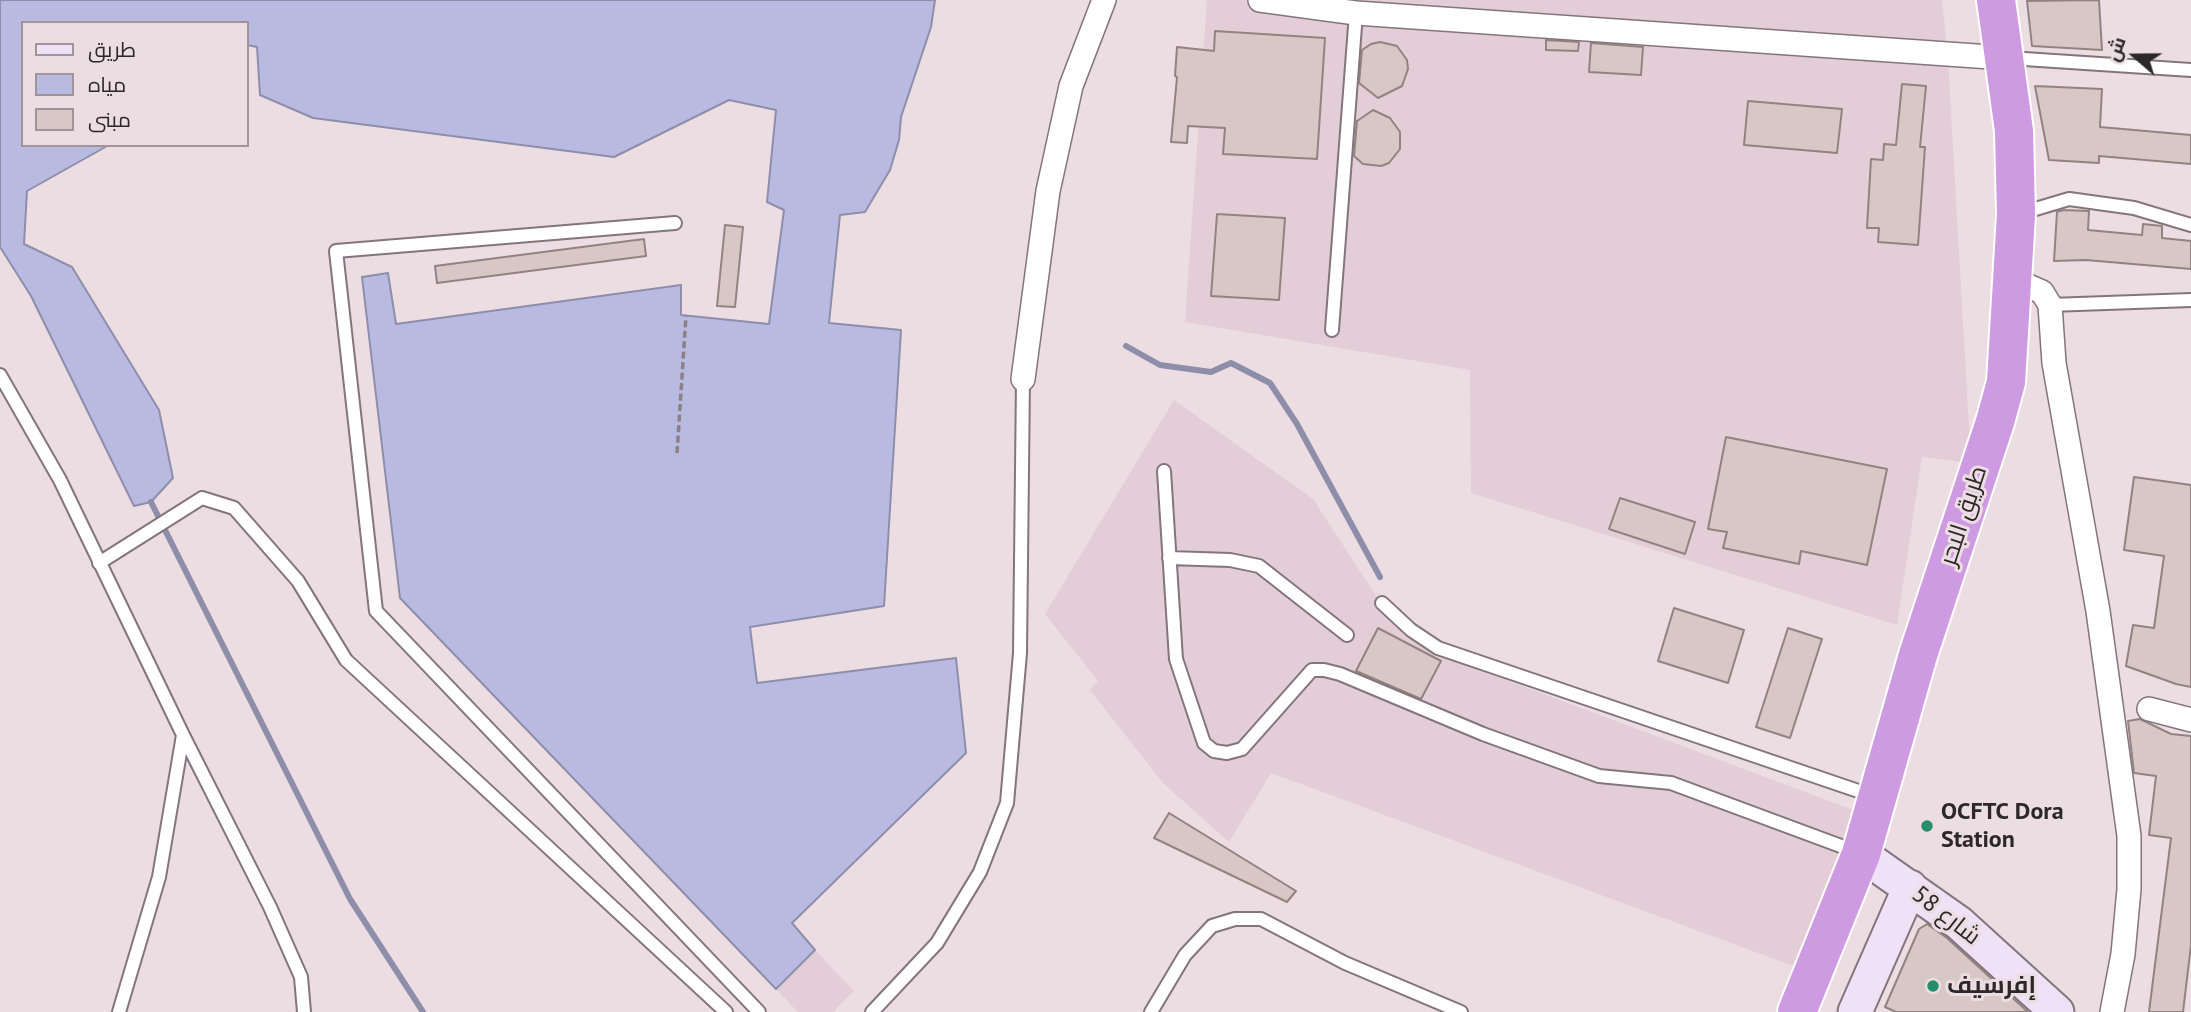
<!DOCTYPE html>
<meta charset="utf-8">
<style>
body{margin:0}
#map{position:relative;width:2191px;height:1012px;overflow:hidden;background:#ecdde3;font-family:"PT Sans",Cairo,sans-serif}
canvas{display:block}
.legend{position:absolute;left:21px;top:21px;width:228px;height:126px;box-sizing:border-box;background:#ecdde3;border:2px solid #9f9499;margin:0;padding:9px 12px;list-style:none;font-size:21px;color:#2c2729}
.legend li{display:flex;align-items:center;gap:14px;height:35px}
.legend b{width:35px;border:2px solid #9f9499}
.north{position:absolute;left:2100px;top:21px;width:70px;height:70px;-webkit-text-stroke:5px #ecdde3;paint-order:stroke;rotate:290deg;font-size:19px;font-weight:700;line-height:28px;text-align:center;color:#2c2729}
.north::after{content:'';display:block;margin:auto;width:24px;height:32px;background:#2c2729;clip-path:polygon(50% 0,100% 100%,50% 72%,0 100%)}
</style>
<div id="map">
<canvas width="2191" height="1012"></canvas>
<ul class="legend">
<li><b style="height:9px;background:#f0e1f6"></b>طريق</li>
<li><b style="height:19px;background:#b8bae2"></b>مياه</li>
<li><b style="height:19px;background:#d7c7c5"></b>مبنى</li>
</ul>
<div class="north">ش</div>
</div>
<script>
const ctx = document.querySelector('canvas').getContext('2d');
ctx.lineJoin = 'round';
function fillPath(path, color) { ctx.fillStyle = color; ctx.fill(path, 'evenodd'); }
const poly = rows => new Path2D(rows.map(r => 'M' + r).join(''));
function stroke(path, color, width, dash) { ctx.strokeStyle = color; ctx.lineWidth = width; ctx.lineCap = dash ? 'butt' : 'round'; ctx.setLineDash(dash || []); ctx.stroke(path); }
function drawText(font, color, halo, rows, align = 'center') {
  ctx.font = font + ' "PT Sans",Cairo,sans-serif'; ctx.lineWidth = 6; ctx.setLineDash([]); ctx.textBaseline = 'middle'; ctx.strokeStyle = halo; ctx.fillStyle = color; for (const [text, x, y, turn = 0] of rows) {
    ctx.save(); ctx.translate(x, y); ctx.rotate((+turn || 0) * Math.PI / 180); ctx.textAlign = isNaN(turn) ? turn : align; if (halo) ctx.strokeText(text, 0, 0); ctx.fillText(text, 0, 0); ctx.restore();
  }
}
fillPath(poly([
 [1207,0,1942,0,1948,60,1971,463,1922,457,1897,625,1471,493,1470,370,1185,322],
 [1174,400,1313,499,1397,628,1445,657,1856,811,1796,967,1271,773,1229,842,1163,783,1090,690,1098,681,1045,614],
 [815,950,854,991,833,1012,798,1012,776,989]
]), '#e3cdd6');
const water = poly([
 [0,0,935,0,931,27,901,117,899,140,890,170,865,212,840,215,829,323,901,330,884,606,750,627,757,683,956,658,966,753,792,923,815,950,776,989,400,598,362,277,388,273,396,324,681,285,681,315,769,324,784,210,767,202,776,110,729,100,614,157,313,118,260,95,257,47,247,45,247,23,23,23,23,145,109,145,27,191,24,244,72,267,159,410,173,478,151,502,134,506,31,296,0,247,0,0]
]);
fillPath(water, '#b8bae2');
stroke(water, '#8e8eaa', 2);
stroke(poly([
 [1126,346,1160,365,1211,372,1231,363,1270,383,1297,424,1380,577],
 [151,502,350,899,423,1012]
]), '#8e8eaa', 6);
const building = poly([
 [2099,0,2102,50,2032,46,2027,1,2099,0],
 [1215,31,1325,38,1317,159,1223,154,1225,128,1188,126,1187,143,1171,142,1177,77,1175,76,1177,47,1214,51,1215,31],
 [1546,40,1579,42,1578,51,1546,50,1546,40],
 [1380,42,1397,46,1407,60,1408,69,1402,86,1378,98,1359,83,1362,50,1371,44,1380,42],
 [1591,43,1643,47,1641,75,1589,72,1591,43],
 [1902,84,1926,86,1920,147,1925,147,1918,245,1878,242,1879,228,1867,228,1871,159,1883,160,1884,144,1896,145,1902,84],
 [2035,86,2102,89,2100,127,2191,135,2191,164,2099,156,2099,163,2049,160,2035,86],
 [1748,101,1842,109,1837,153,1744,145,1748,101],
 [1373,110,1390,118,1400,132,1400,149,1389,163,1381,166,1363,164,1354,156,1357,121,1373,110],
 [2063,210,2089,211,2088,230,2142,235,2143,224,2162,226,2162,238,2191,241,2191,269,2086,260,2054,261,2057,212,2063,210],
 [1217,214,1285,218,1279,300,1211,296,1217,214],
 [725,225,743,227,735,307,717,306,725,225],
 [644,239,646,256,437,283,435,266,644,239],
 [1726,437,1887,469,1867,565,1801,551,1799,564,1723,548,1727,532,1708,529,1726,437],
 [2134,477,2191,485,2191,687,2176,684,2126,666,2133,625,2154,628,2164,556,2124,550,2134,477],
 [1620,498,1695,522,1685,554,1609,529,1620,498],
 [1674,608,1744,630,1728,683,1658,661,1674,608],
 [1378,628,1441,661,1421,699,1356,671,1378,628],
 [1788,628,1822,639,1790,738,1756,727,1788,628],
 [2140,719,2171,734,2191,736,2191,945,2183,1012,2149,1012,2171,838,2149,835,2156,776,2134,773,2128,721,2140,719],
 [1169,813,1296,891,1287,902,1154,838,1169,813],
 [1927,924,1947,938,2028,1012,1896,1012,1885,1007,1919,929,1927,924]
]);
fillPath(building, '#d7c7c5');
stroke(building, '#928381', 2);
const lane = poly([
 [2009,58,2191,70],
 [2022,213,2069,199,2134,208,2191,225],
 [675,223,336,251,376,611,759,1012],
 [2050,305,2191,300],
 [1332,330,1356,13],
 [0,375,60,480,183,735,270,907,301,977,304,1012],
 [1164,471,1176,659,1204,743,1214,751,1227,753,1242,749,1312,670,1324,670,1340,674,1483,734,1599,776,1671,783,1857,852],
 [1169,558,1230,560,1259,566,1347,635],
 [99,563,202,498,234,508,298,581,346,660,726,1012],
 [1382,603,1411,630,1438,648,1873,796],
 [119,1012,159,877,183,735],
 [872,1012,937,943,980,872,1007,803,1020,653,1023,379],
 [1151,1012,1185,955,1212,926,1235,919,1261,919,1345,963,1461,1012]
]);
const street = poly([
 [1260,0,1356,13,2005,58],
 [2012,279,2042,292,2050,305,2054,363,2098,611,2129,836,2129,889,2123,954,2112,1012],
 [1023,379,1048,191,1071,86,1104,0],
 [2149,709,2191,720]
]);
const secondary = poly([
 [1861,854,1959,923,2057,1012],
 [1855,1012,1910,887]
]);
const highway = poly([
 [1797,1012,1861,854,1918,655,1995,422,2006,382,2016,215,2014,131,1996,0]
]);
stroke(lane, '#83757b', 16);
stroke(street, '#83757b', 26);
stroke(secondary, '#83757b', 37);
stroke(highway, '#fff', 42);
stroke(poly([
 [677,453,686,316]
]), '#8b8185', 3.5, [7, 3.5]);
stroke(lane, '#fff', 12);
stroke(street, '#fff', 23);
stroke(secondary, '#f0e1f6', 33);
stroke(highway, '#ce9ae1', 38);
for (const [x, y, r, color] of [
 [1927,826,7,"#268e6a"],
 [1933,986,7,"#268e6a"]
]) { const dot = new Path2D(); dot.arc(x, y, r, 0, 2 * Math.PI); ctx.fillStyle = color; ctx.fill(dot); stroke(dot, '#ecdde3', 2.5); }
drawText('24px', '#2c2729', '#ecdde3', [
 ["طريق البحر",1964,516,-72],
 ["شارع 58",1946,916,38]
]);
drawText('bold 24px', '#2c2729', '#ecdde3', [
 ["OCFTC Dora",1941,812],
 ["Station",1941,840],
 ["إفرسيف",1947,986]
], 'left');
</script>
